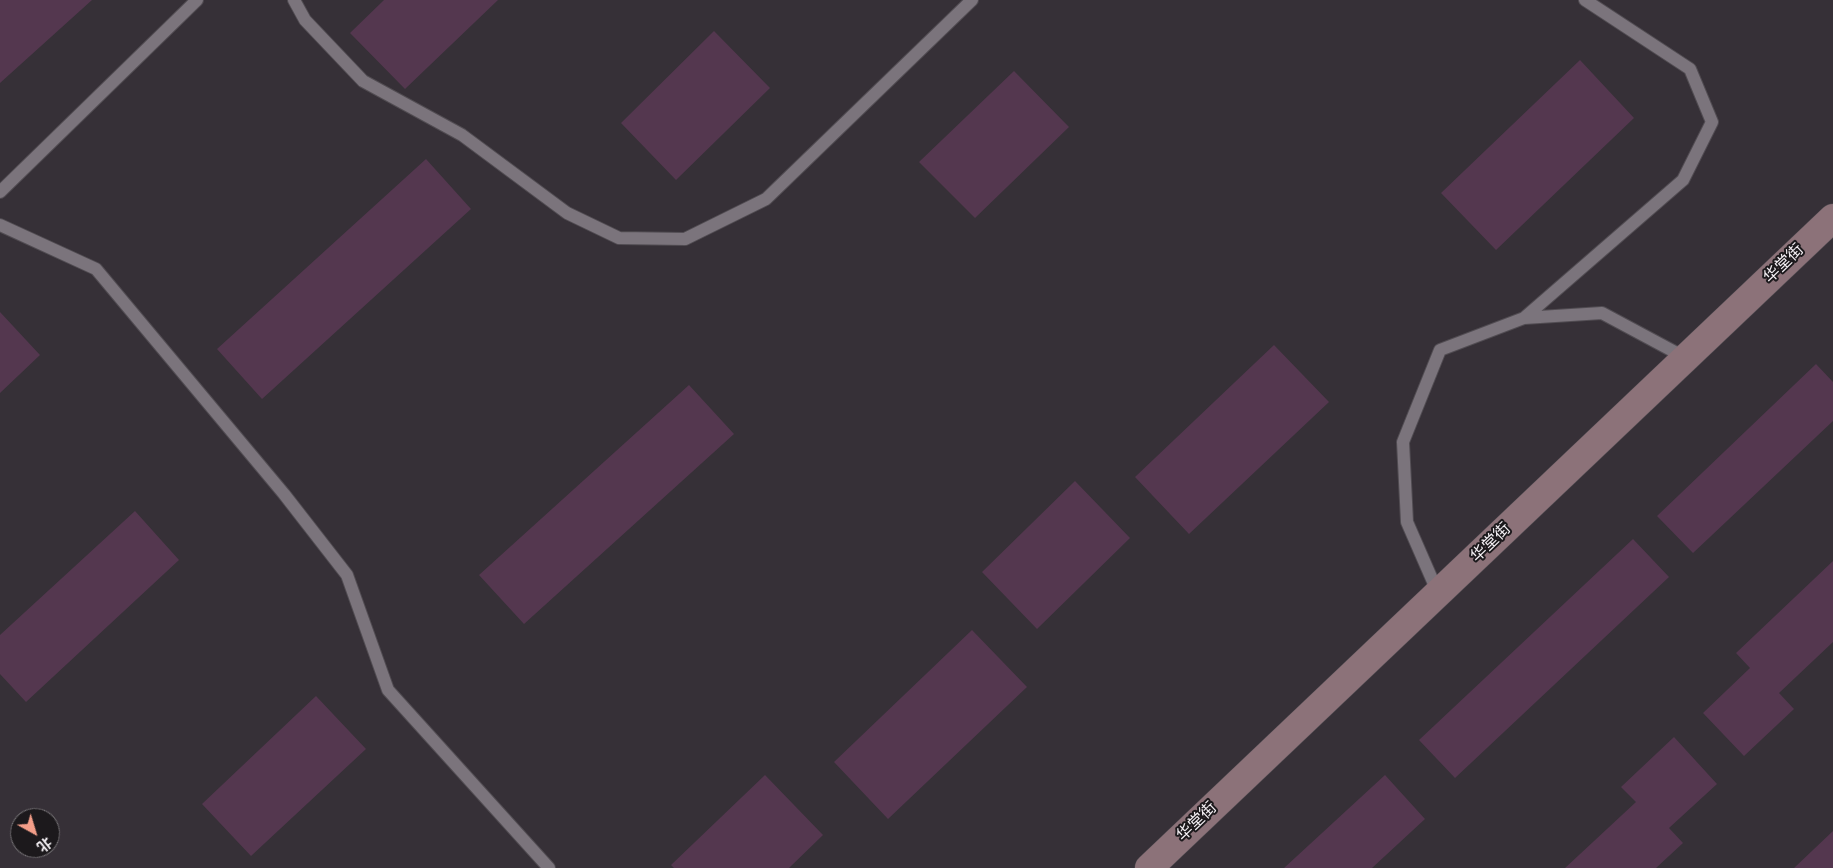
<!DOCTYPE html>
<meta charset="utf-8">
<style>
body{margin:0}
#map{position:relative;width:1833px;height:868px;overflow:hidden;background:#363037;font-family:"Times New Roman","Noto Sans SC",serif}
canvas{display:block}
.north{position:absolute;left:10px;top:808px;width:50px;height:50px;box-sizing:border-box;background:#1c191c;border:1px solid #737073;border-radius:50%;rotate:141deg;font-size:14px;font-weight:700;line-height:20px;text-align:center;color:#f6f2f6}
.north::after{content:'';display:block;margin:auto;width:18px;height:22px;background:#f49e89;clip-path:polygon(50% 0,100% 100%,50% 72%,0 100%)}
</style>
<div id="map">
<canvas width="1833" height="868"></canvas>
<div class="north">北</div>
</div>
<script>
const ctx = document.querySelector('canvas').getContext('2d');
ctx.lineJoin = 'round';
function fillPath(path, color) { ctx.fillStyle = color; ctx.fill(path, 'evenodd'); }
const poly = rows => new Path2D(rows.map(r => 'M' + r).join(''));
function stroke(path, color, width, dash) { ctx.strokeStyle = color; ctx.lineWidth = width; ctx.lineCap = dash ? 'butt' : 'round'; ctx.setLineDash(dash || []); ctx.stroke(path); }
function drawText(font, color, halo, rows, align = 'center') {
  ctx.font = font + ' "Times New Roman","Noto Sans SC",serif'; ctx.lineWidth = 4; ctx.setLineDash([]); ctx.textBaseline = 'middle'; ctx.strokeStyle = halo; ctx.fillStyle = color; for (const [text, x, y, turn = 0] of rows) {
    ctx.save(); ctx.translate(x, y); ctx.rotate((+turn || 0) * Math.PI / 180); ctx.textAlign = isNaN(turn) ? turn : align; if (halo) ctx.strokeText(text, 0, 0); ctx.fillText(text, 0, 0); ctx.restore();
  }
}
fillPath(poly([
 [0,0,92,0,0,83],
 [384,0,498,0,405,89,350,33],
 [714,31,770,88,676,180,621,123],
 [1580,60,1634,118,1496,250,1441,193],
 [1014,71,1069,127,975,218,919,162],
 [426,159,471,209,262,399,217,349],
 [0,312,40,355,0,393],
 [1274,345,1329,402,1189,534,1135,477],
 [1816,364,1833,382,1833,421,1693,553,1657,516],
 [689,385,734,434,524,624,479,575],
 [1075,481,1130,538,1037,629,982,572],
 [135,511,179,560,26,702,0,674,0,635],
 [1633,539,1669,577,1455,778,1419,740],
 [1833,561,1833,642,1779,693,1794,709,1744,756,1703,713,1750,668,1736,653],
 [972,630,1027,687,888,819,834,762],
 [316,696,366,749,251,856,202,804],
 [1674,737,1717,784,1669,828,1683,843,1656,868,1565,868,1636,802,1621,787],
 [765,775,823,835,789,868,674,868,671,865],
 [1385,775,1425,819,1372,868,1284,868],
 [1833,831,1833,868,1794,868]
]), '#54374f');
const lane = poly([
 [294,0,305,20,363,81,462,135,567,213,619,238,685,239,766,199,972,0],
 [0,192,197,0],
 [0,225,96,269,284,494,347,575,388,690,549,868],
 [1524,318,1683,180,1712,122,1690,69,1585,0],
 [1438,593,1407,522,1403,442,1440,350,1524,318,1602,313,1686,358]
]);
const secondary = poly([
 [1149,868,1833,218]
]);
stroke(lane, '#514c52', 14);
stroke(secondary, '#514c52', 29);
stroke(lane, '#7b747c', 12);
stroke(secondary, '#8c7279', 28);
drawText('16px', '#f6f2f6', '#1c191c', [
 ["华堂街",1784,264,-44],
 ["华堂街",1491,543,-44],
 ["华堂街",1197,822,-44]
]);
</script>
